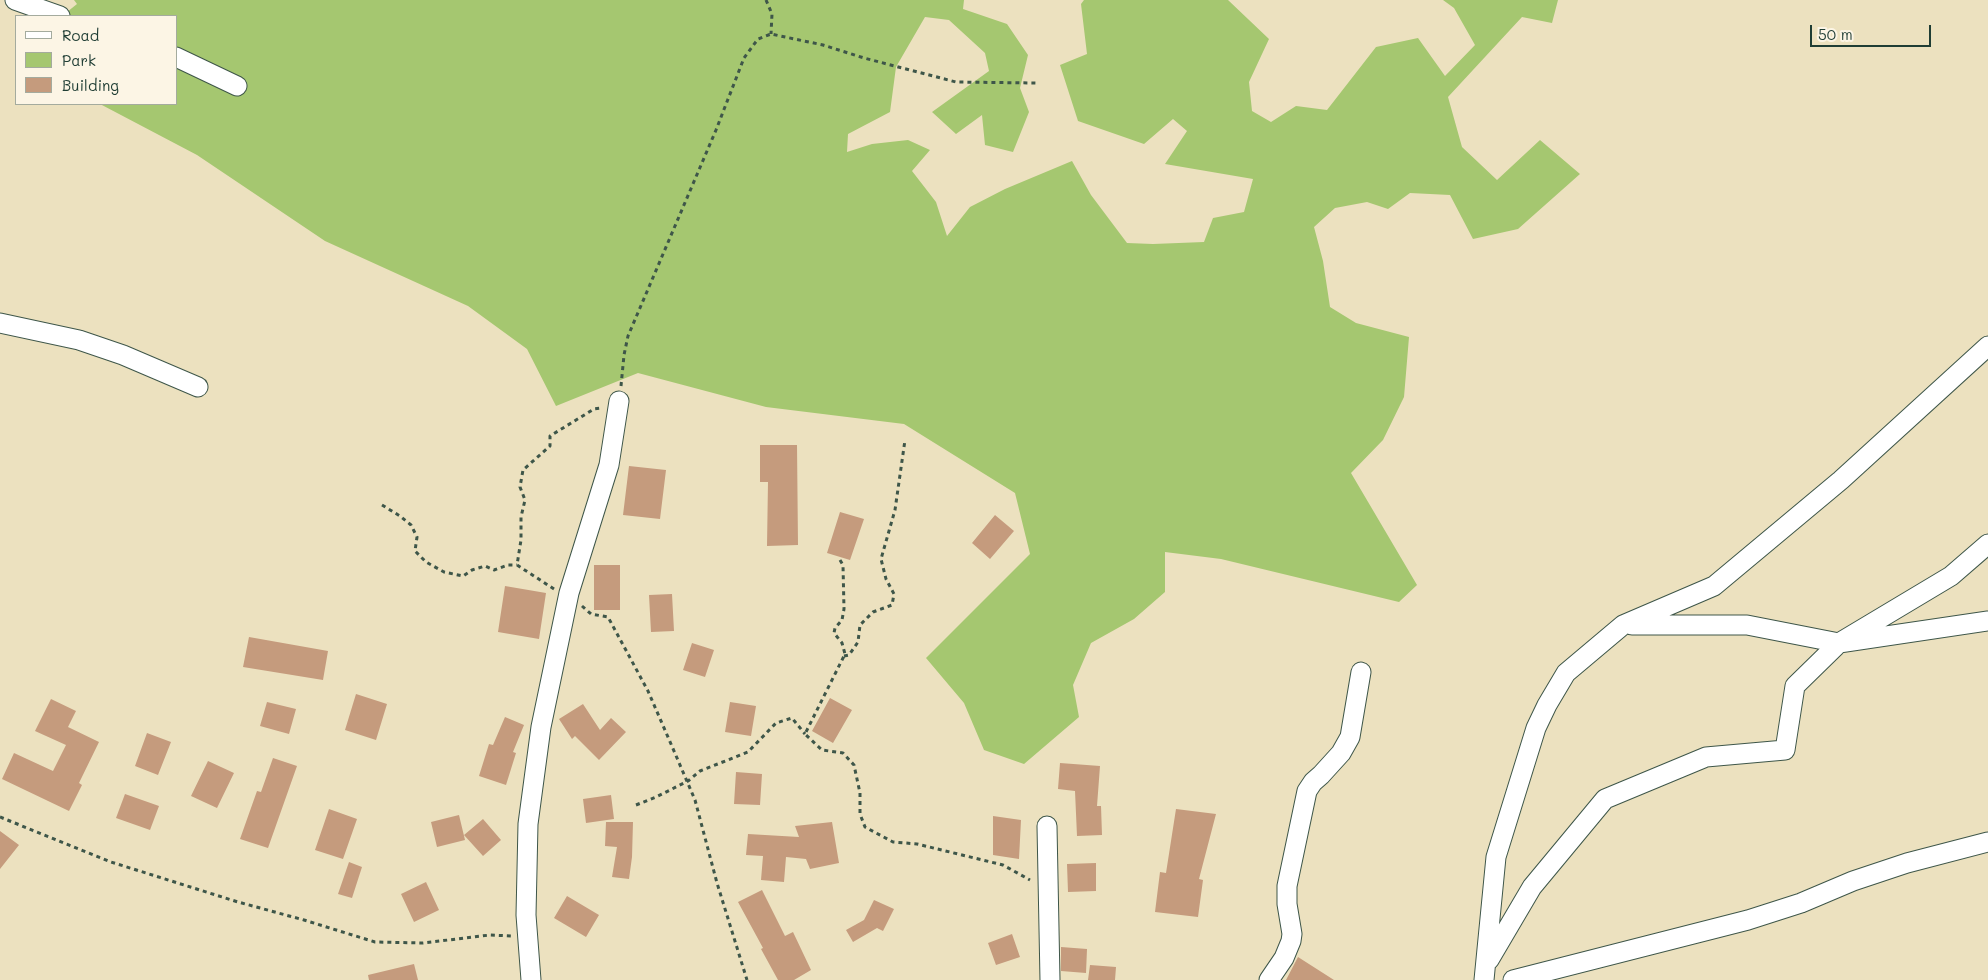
<!DOCTYPE html>
<style>
body{margin:0}
#map{position:relative;width:1988px;height:980px;overflow:hidden;background:#ece1bf;font-family:Mali,sans-serif}
canvas{display:block}
.legend{position:absolute;left:15px;top:15px;width:162px;height:90px;box-sizing:border-box;background:#fcf5e5;border:1px solid #a4ab9e;margin:0;padding:6px 9px;list-style:none;font-size:15px;color:#1f3d34}
.legend li{display:flex;align-items:center;gap:10px;height:25px}
.legend b{width:25px;border:1px solid #a4ab9e}
.scale{position:absolute;left:1810px;top:25px;width:121px;height:22px;box-sizing:border-box;border:2px solid #1f3d34;border-top:0;padding-left:6px;font-size:15px;line-height:18px;white-space:nowrap;color:#1f3d34;-webkit-text-stroke:4px #fcf5e5;paint-order:stroke}
</style>
<div id="map">
<canvas width="1988" height="980"></canvas>
<ul class="legend">
<li><b style="height:6px;background:#fff"></b>Road</li>
<li><b style="height:14px;background:#a5c770"></b>Park</li>
<li><b style="height:14px;background:#c59b7d"></b>Building</li>
</ul>
<div class="scale">50 m</div>
</div>
<script>
const ctx = document.querySelector('canvas').getContext('2d');
ctx.lineJoin = 'round';
function fillPath(path, color) { ctx.fillStyle = color; ctx.fill(path, 'evenodd'); }
const poly = rows => new Path2D(rows.map(r => 'M' + r).join(''));
function stroke(path, color, width, dash) { ctx.strokeStyle = color; ctx.lineWidth = width; ctx.lineCap = dash ? 'butt' : 'round'; ctx.setLineDash(dash || []); ctx.stroke(path); }
fillPath(poly([
 [74,0,964,0,963,9,1007,24,1028,55,1020,88,1029,112,1013,152,985,145,982,115,956,134,932,112,989,71,985,53,949,20,925,17,896,67,890,112,848,134,847,152,872,144,908,140,930,150,912,171,936,202,947,236,970,207,1005,189,1072,161,1091,195,1127,243,1153,244,1204,242,1213,218,1244,212,1253,179,1165,164,1187,131,1173,119,1144,144,1078,121,1060,65,1087,54,1081,4,1084,0,1228,0,1269,39,1249,82,1252,111,1271,122,1296,106,1327,110,1376,47,1418,38,1445,76,1475,45,1454,8,1443,0,1558,0,1552,23,1522,17,1448,97,1462,147,1497,180,1540,140,1580,174,1518,229,1473,239,1450,195,1410,193,1388,209,1367,202,1335,208,1314,227,1323,261,1330,307,1356,323,1409,337,1404,397,1383,440,1351,473,1417,585,1399,602,1221,559,1165,552,1165,592,1134,619,1091,643,1073,685,1079,717,1024,764,984,750,964,703,926,658,1030,554,1015,493,904,424,766,407,638,373,556,406,527,349,468,306,325,241,197,155,100,104,176,104,176,16,62,16,77,4]
]), '#a5c770');
fillPath(poly([
 [760,445,797,445,798,545,767,546,768,482,760,482],
 [629,466,666,470,660,519,623,515],
 [840,512,864,519,850,560,827,553],
 [995,515,1014,531,990,559,972,543],
 [594,565,620,565,620,610,594,610],
 [505,586,546,593,539,639,498,632],
 [672,594,674,631,651,632,649,595],
 [249,637,328,651,323,680,243,667],
 [692,643,714,650,705,677,683,670],
 [356,694,387,704,376,740,345,730],
 [830,698,852,710,833,743,812,731],
 [51,699,76,711,68,727,99,742,79,783,82,785,69,811,2,779,14,753,53,771,66,745,35,731],
 [267,702,296,709,289,734,260,726],
 [730,702,756,706,751,736,725,732],
 [583,704,600,730,611,718,626,732,599,760,575,736,572,739,559,719],
 [505,717,524,725,513,752,516,753,506,785,479,776,489,744,493,745],
 [147,733,171,742,158,775,135,766],
 [273,758,297,766,268,848,240,839,257,791,261,792],
 [208,761,234,773,217,808,191,796],
 [1060,763,1100,766,1097,806,1101,806,1102,835,1077,836,1075,791,1058,789],
 [736,772,762,774,760,805,734,804],
 [125,794,159,806,150,830,116,818],
 [611,795,614,819,586,823,583,799],
 [329,809,357,819,343,859,315,850],
 [1176,809,1216,814,1199,879,1203,880,1198,917,1155,912,1160,872,1166,873],
 [459,815,465,840,437,847,431,822],
 [993,816,1021,820,1019,859,993,855],
 [483,819,501,840,483,856,464,835],
 [606,822,633,822,632,857,629,879,612,877,617,847,605,846],
 [832,822,839,863,810,869,806,859,786,857,784,882,761,880,763,856,746,855,748,834,799,837,795,826],
 [0,831,19,845,0,869],
 [349,862,362,867,352,898,338,894],
 [1096,863,1096,891,1068,892,1067,864],
 [426,882,439,910,414,922,401,894],
 [762,890,785,936,793,932,811,970,794,980,778,980,761,949,763,948,738,902],
 [567,896,599,915,586,937,554,918],
 [874,900,894,909,883,931,877,928,853,942,846,930,864,920],
 [1012,934,1020,957,996,965,988,943],
 [1061,947,1087,949,1086,973,1061,971],
 [1298,957,1334,980,1286,980],
 [414,964,418,980,369,980,368,975],
 [1090,965,1116,967,1115,980,1088,980]
]), '#c59b7d');
const minor = poly([
 [15,0,60,16],
 [176,57,237,86],
 [0,323,79,340,123,355,198,387],
 [1632,625,1747,625,1839,643,1988,621],
 [1047,826,1050,980],
 [1489,960,1532,887,1605,799,1706,757,1785,750,1795,686,1839,643,1951,576,1988,544],
 [531,980,526,915,528,824,541,727,569,593,609,465,619,401],
 [1269,980,1284,958,1291,941,1292,934,1287,904,1287,886,1307,791,1313,782,1321,775,1341,753,1350,737,1361,672],
 [1484,980,1496,857,1536,728,1547,705,1566,673,1623,625,1714,586,1841,480,1988,346],
 [1513,980,1748,920,1801,903,1853,881,1907,863,1988,842]
]);
stroke(minor, '#3e5649', 21);
stroke(poly([
 [766,0,772,14,771,34],
 [621,386,624,355,628,336,716,130,744,58,758,39,771,34,823,45,864,58,956,82,1037,83],
 [382,505,400,516,411,525,417,537,415,551,426,562,444,572,463,576,472,570,485,566,494,570,508,565,517,565],
 [840,560,843,565,844,609,842,620,835,628,834,633,842,643,845,654,805,734,822,750,843,753,854,765,860,793,860,814,865,827,893,842,917,844,1003,865,1030,880],
 [554,589,517,565,521,540,521,517,525,500,520,487,523,470,550,446,550,436,594,409,602,408],
 [582,606,591,614,608,617,648,691,671,744,695,800,717,883,747,980],
 [844,656,849,655,858,642,860,625,873,612,892,605,894,594,886,579,881,559,895,510,905,440],
 [636,805,656,797,688,781,700,771,748,752,776,723,792,718,805,734],
 [0,817,111,862,238,902,304,920,375,942,423,943,490,935,511,936]
]), '#3e5649', 3, [4, 4]);
stroke(minor, '#fff', 19);
</script>
